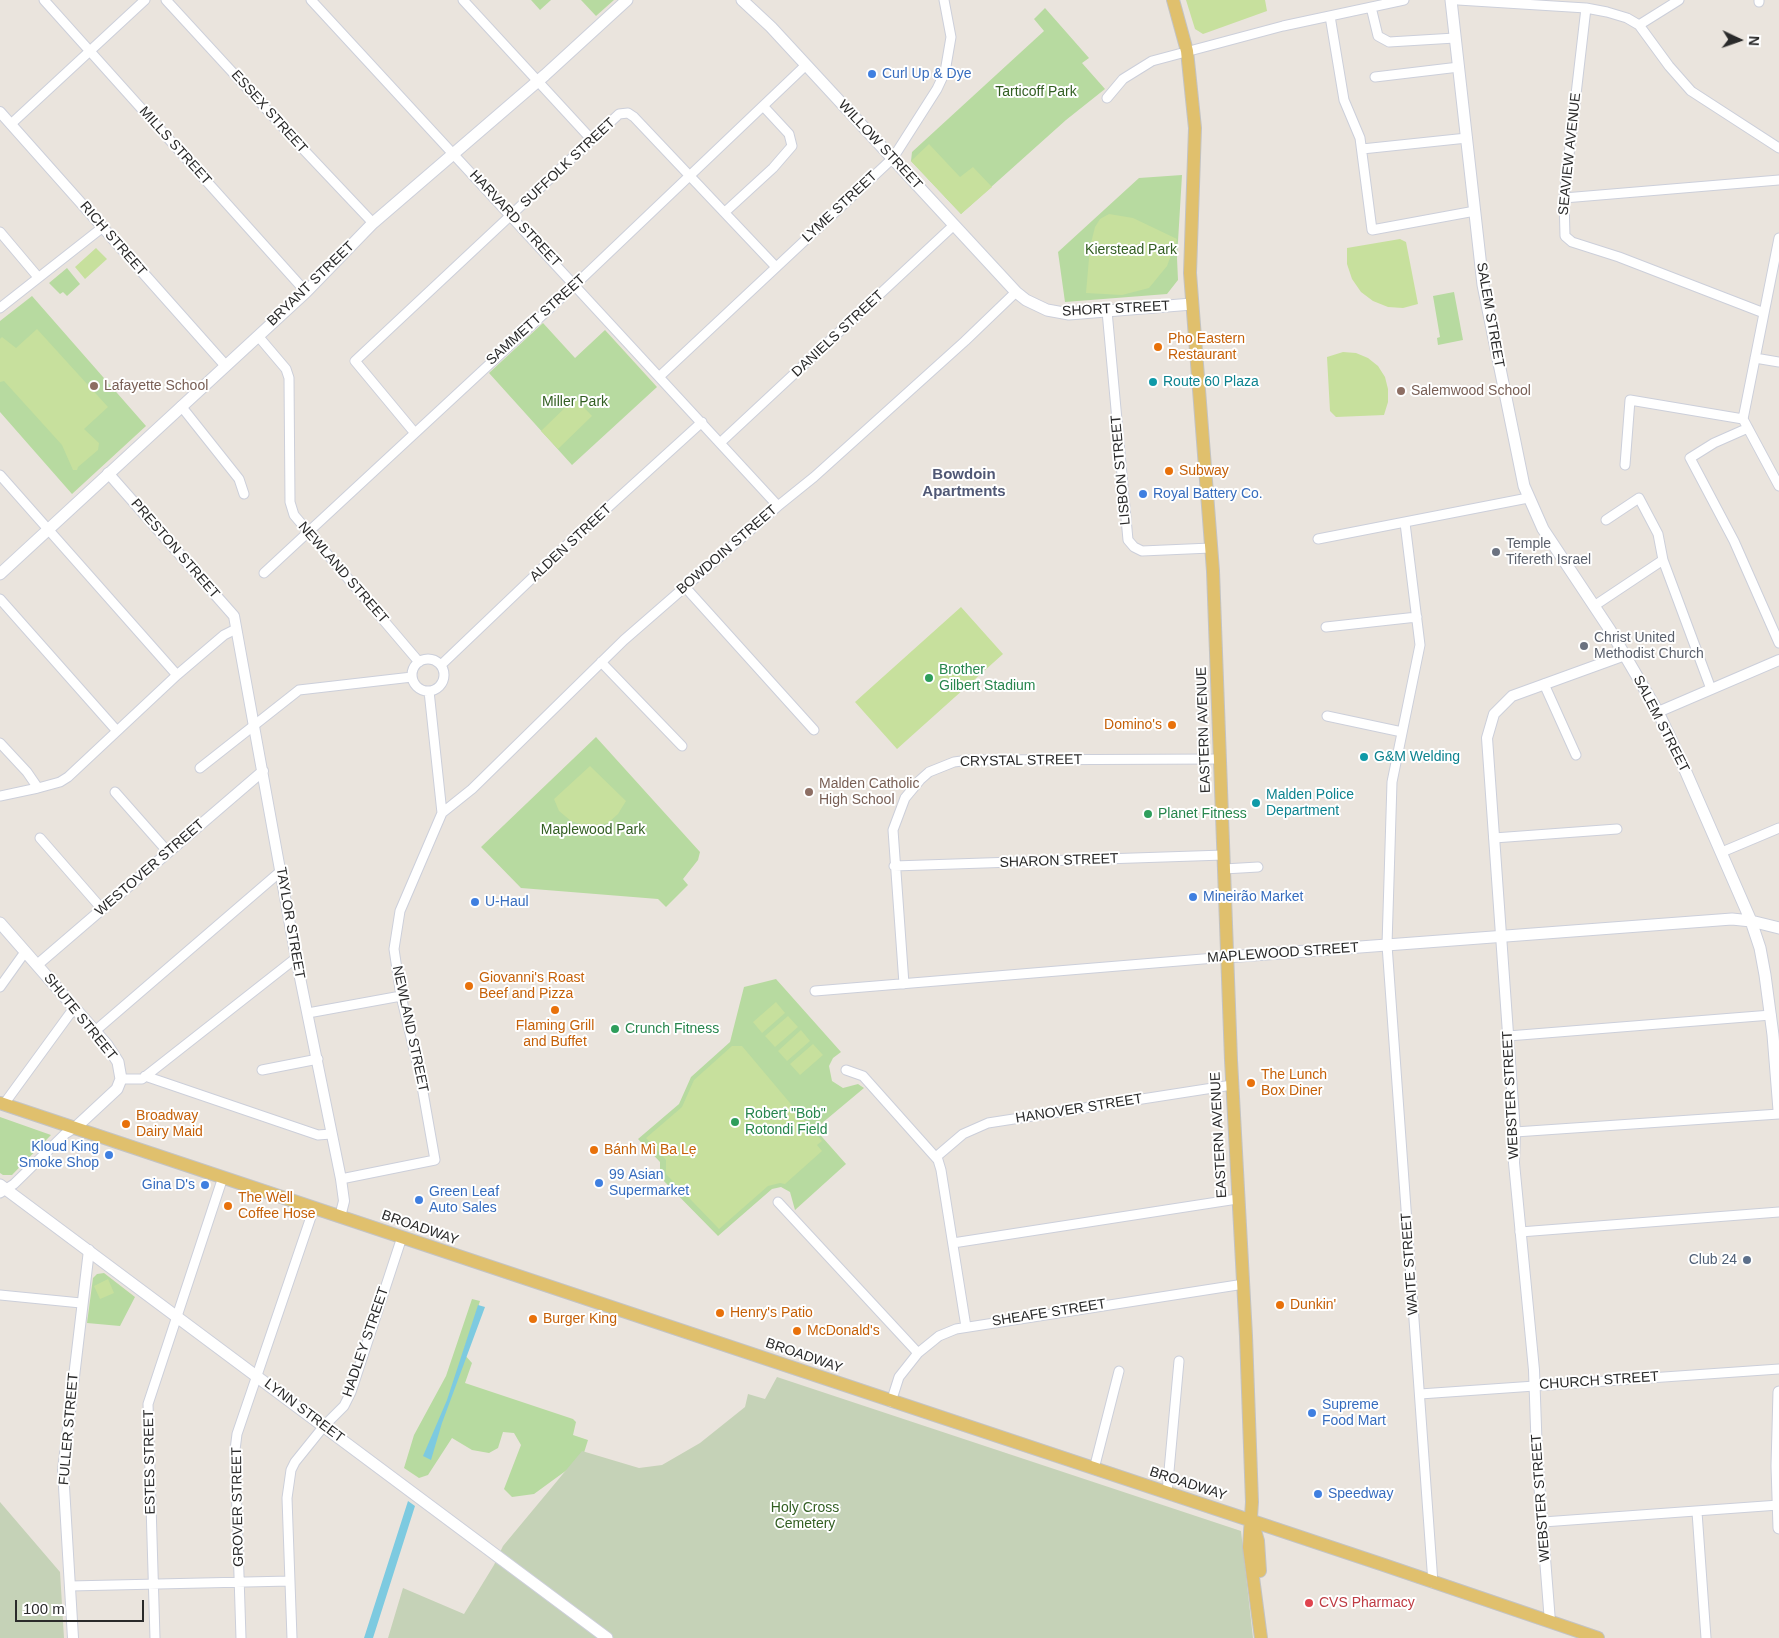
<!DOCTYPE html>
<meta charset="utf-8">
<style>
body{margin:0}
#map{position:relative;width:1779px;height:1638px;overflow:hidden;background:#eae4dd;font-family:Helvetica,sans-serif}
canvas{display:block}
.north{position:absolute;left:1714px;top:15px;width:50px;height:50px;-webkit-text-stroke:4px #fff;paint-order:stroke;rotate:93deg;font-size:14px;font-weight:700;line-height:20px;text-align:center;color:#2a2a2a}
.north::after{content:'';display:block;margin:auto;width:18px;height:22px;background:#2a2a2a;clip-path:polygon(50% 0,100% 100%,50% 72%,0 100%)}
.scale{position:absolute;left:15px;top:1600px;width:129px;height:22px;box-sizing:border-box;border:2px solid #2a2a2a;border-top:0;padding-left:6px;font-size:15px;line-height:18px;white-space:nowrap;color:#2a2a2a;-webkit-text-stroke:4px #fff;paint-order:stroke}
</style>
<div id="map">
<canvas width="1779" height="1638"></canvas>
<div class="north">N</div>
<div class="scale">100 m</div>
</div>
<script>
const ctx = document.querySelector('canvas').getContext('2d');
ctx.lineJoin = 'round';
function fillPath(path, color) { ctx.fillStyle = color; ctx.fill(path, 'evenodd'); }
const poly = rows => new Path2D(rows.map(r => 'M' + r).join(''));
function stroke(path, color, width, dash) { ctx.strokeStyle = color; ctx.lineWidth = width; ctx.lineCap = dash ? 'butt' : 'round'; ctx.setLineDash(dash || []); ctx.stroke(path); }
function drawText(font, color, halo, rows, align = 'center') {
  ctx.font = font + ' Helvetica,sans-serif'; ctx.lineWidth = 4; ctx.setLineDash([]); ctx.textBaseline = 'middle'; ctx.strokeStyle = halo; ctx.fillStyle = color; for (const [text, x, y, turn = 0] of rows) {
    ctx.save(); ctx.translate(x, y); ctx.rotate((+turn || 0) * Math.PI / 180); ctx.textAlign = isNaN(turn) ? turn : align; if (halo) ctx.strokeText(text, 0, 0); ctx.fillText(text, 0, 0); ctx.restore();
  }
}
fillPath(poly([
 [531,0,551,0,540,10],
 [581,0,614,0,596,16],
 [1045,8,1089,58,1082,63,1105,89,1066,120,961,214,911,161,912,152,1044,31,1034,19],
 [1182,175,1177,258,1178,280,1167,294,1065,302,1058,252,1139,178],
 [67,268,80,284,67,296,63,292,60,294,49,283],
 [1454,292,1463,340,1438,345,1437,338,1440,337,1433,296],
 [32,296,146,426,72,494,0,412,0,321],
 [543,323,575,358,605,330,657,387,572,465,489,373],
 [596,737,700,852,698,860,683,879,688,885,666,907,658,899,521,888,481,847],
 [776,979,841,1052,833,1058,829,1066,832,1081,843,1088,858,1084,864,1088,815,1129,846,1164,795,1210,790,1192,781,1187,772,1189,718,1236,660,1177,660,1162,638,1139,679,1104,691,1077,730,1042,744,987],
 [0,1117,51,1135,12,1175,3,1175,0,1173],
 [104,1273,135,1297,120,1326,87,1323,93,1278,97,1274],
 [472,1299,480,1301,463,1353,472,1363,465,1383,573,1419,576,1422,573,1435,588,1440,582,1459,534,1494,512,1497,504,1489,521,1445,514,1433,503,1432,498,1448,489,1453,472,1450,452,1438,428,1475,419,1478,404,1468,414,1435,446,1376]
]), '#b7daa0');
fillPath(poly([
 [777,1377,1241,1531,1253,1638,388,1638,403,1588,464,1614,494,1565,503,1546,582,1451,639,1468,662,1465,700,1443,745,1407,748,1394,765,1399],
 [0,1502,60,1572,64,1638,0,1638]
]), '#c5d2b7');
fillPath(poly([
 [1186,0,1265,0,1267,11,1203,34,1195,29],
 [929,144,960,177,973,167,992,187,961,214,911,161],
 [1109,214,1133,218,1177,239,1167,266,1149,288,1122,295,1086,293,1090,247,1095,227,1100,219],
 [1400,239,1406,242,1418,304,1403,308,1388,307,1373,301,1361,292,1352,279,1347,264,1347,248],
 [96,248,107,259,85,279,75,267],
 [37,329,108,407,84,429,99,443,98,450,78,467,77,470,73,470,62,445,4,381,0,382,0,339,2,337,16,348],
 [1343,352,1356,353,1368,358,1378,366,1385,377,1388,389,1388,402,1384,415,1336,417,1330,411,1327,357],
 [575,398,592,416,558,449,541,431],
 [961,607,1003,654,897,749,855,702],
 [590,766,626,801,618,814,608,823,589,827,571,821,559,811,554,799],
 [776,1002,785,1013,762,1033,753,1022],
 [788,1016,798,1027,775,1047,765,1036],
 [801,1030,810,1041,787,1061,778,1051],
 [813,1044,823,1055,800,1075,790,1064],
 [732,1046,742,1046,822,1141,817,1145,822,1151,785,1184,780,1183,768,1186,719,1229,666,1174,666,1160,646,1138,682,1107,694,1080],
 [108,1279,114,1293,100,1299,94,1286]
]), '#c7e09d');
fillPath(poly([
 [478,1305,485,1307,442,1423,431,1460,423,1456,447,1400],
 [408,1501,415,1506,373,1638,364,1638]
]), '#7dcae0');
const minor = poly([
 [44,0,306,292],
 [166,0,303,149,373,223],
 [311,0,778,506],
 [463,0,592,140],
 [1458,0,1586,8,1607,12,1627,18,1639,25,1669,66,1691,91,1779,148],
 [1759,0,1759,2],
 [1371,7,1378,36,1389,42,1455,38],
 [1586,8,1564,198,1565,236,1572,242,1619,257,1764,313],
 [1330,16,1344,100,1360,138,1372,230,1475,211],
 [1639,25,1679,0],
 [1375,77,1459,67],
 [1107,98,1123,79,1152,61,1283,26,1404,0],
 [11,124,145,0],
 [1362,149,1467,138],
 [1564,198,1779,180],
 [725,212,773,168,792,146,789,134,764,107],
 [0,232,38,277],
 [1779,238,1743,419,1779,486],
 [0,308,103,227],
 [1107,311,1128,540,1134,547,1142,551,1211,548],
 [258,336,286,369,289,378,290,502,294,515,419,662],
 [1755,358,1779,362],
 [660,376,893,158,937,89,945,72,951,37,944,0],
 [181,406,239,479,244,494],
 [1748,428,1714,443,1690,458,1734,541,1779,643],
 [414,432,355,361,619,114,628,113,634,117,776,267],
 [721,442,954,225],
 [1625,465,1630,400,1743,419],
 [0,475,177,675],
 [1405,523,1420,645,1392,782,1387,945,1433,1583],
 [1318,539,1528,498],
 [1663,560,1711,689],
 [264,573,576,284,806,65],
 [685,587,814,730],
 [0,599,117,731],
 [1594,606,1663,560,1658,534,1639,498,1606,520],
 [1326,627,1417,617],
 '412 675a16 16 0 1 1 32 0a16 16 0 1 1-32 0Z',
 [601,662,682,746],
 [441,665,571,541,702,422],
 [1544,684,1576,755],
 [1327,716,1402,732],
 [0,743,27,772,38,788],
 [200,768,299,690,412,677],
 [115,792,168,852],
 [0,796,38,788,60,782,68,777,177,675,224,635,236,629],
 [442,813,472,789,624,640,778,506,814,477,965,341,1016,292],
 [40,838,102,909],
 [1494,838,1617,829],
 [1722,852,1779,828],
 [894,866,1224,855],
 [1224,869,1258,867],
 [904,984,893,830,905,798,920,780,929,772,954,762,969,760,1220,759],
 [0,987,25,952],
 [815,991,1227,957],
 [308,1013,401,996],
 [95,1031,281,871],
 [1508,1036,1771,1015],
 [262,1070,318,1059],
 [846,1070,863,1076,938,1160,941,1170,966,1327],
 [145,1076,318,1135,331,1134],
 [121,1079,142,1079,296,958],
 [4,1104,74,1008],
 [1515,1132,1779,1114],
 [936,1157,963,1134,988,1123,1232,1085],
 [341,1179,435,1160,420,1075,401,996,394,949,400,911,442,813,429,691],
 [0,1193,14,1184,65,1134,75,1128],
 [778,1202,918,1353],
 [1520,1232,1779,1212],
 [953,1243,1237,1199],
 [0,1295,81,1303],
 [1420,1394,1779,1369],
 [891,1402,899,1377,918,1353,939,1336,956,1329,1244,1284],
 [1094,1469,1119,1371],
 [1167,1493,1179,1361],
 [1697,1512,1706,1638],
 [1543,1522,1779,1505],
 [70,1586,290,1581],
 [155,1638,148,1404,223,1177],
 [241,1638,235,1450,237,1434,314,1208],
 [292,1638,287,1498,291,1470,295,1462,324,1426,344,1406,351,1392,402,1237]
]);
const tertiary = poly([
 [0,112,225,365],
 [108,473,234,616,296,958,341,1179,344,1201,340,1217],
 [1658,712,1779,660],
 [37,965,263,771],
 [1550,1622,1537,1456,1534,1370,1514,1163,1515,1132,1487,738,1494,714,1512,696,1625,655],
 [73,1638,63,1470,89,1250]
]);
const secondary = poly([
 [742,0,771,27,1016,292,1026,300,1047,310,1069,314,1192,304],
 [1451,0,1483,285,1524,486,1543,529,1610,630,1658,712,1682,763,1751,921,1760,948,1765,975,1773,1035,1779,1110],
 [0,574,306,292,373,223,545,75,627,0],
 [0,923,107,1045,118,1062,121,1079,117,1089,75,1128],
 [1227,957,1732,919,1751,921,1779,928],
 [0,1185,607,1638],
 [1779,1392,1777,1466,1779,1528]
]);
const primary = poly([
 [1173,0,1187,51,1195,128,1190,273,1213,571,1231,1060,1246,1336,1252,1502,1249,1547,1261,1638],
 [0,1103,1384,1565,1598,1638],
 [1253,1524,1258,1541,1260,1571]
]);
stroke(minor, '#cccfda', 11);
stroke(tertiary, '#cccfda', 12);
stroke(secondary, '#cccfda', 13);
stroke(primary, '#c3c3c3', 14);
stroke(minor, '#fff', 9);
stroke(tertiary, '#fff', 10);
stroke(secondary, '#fff', 11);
stroke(primary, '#e0c06d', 12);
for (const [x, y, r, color] of [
 [872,74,5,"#3f7fe0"],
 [1158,347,5,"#e8710a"],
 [1153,382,5,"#0f9aa8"],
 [94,386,5,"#8d6e63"],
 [1401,391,5,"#8d6e63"],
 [1169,471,5,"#e8710a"],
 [1143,494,5,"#3f7fe0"],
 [1496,552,5,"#6b7280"],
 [1584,646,5,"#6b7280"],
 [929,678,5,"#2e9e5b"],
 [1172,725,5,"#e8710a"],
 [1364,757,5,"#0f9aa8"],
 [809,792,5,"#8d6e63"],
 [1256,803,5,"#0f9aa8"],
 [1148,814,5,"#2e9e5b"],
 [1193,897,5,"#3f7fe0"],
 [475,902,5,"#3f7fe0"],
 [469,986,5,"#e8710a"],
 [555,1010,5,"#e8710a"],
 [615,1029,5,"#2e9e5b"],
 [1251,1083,5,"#e8710a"],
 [735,1122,5,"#2e9e5b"],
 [126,1124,5,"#e8710a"],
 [594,1150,5,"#e8710a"],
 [109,1155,5,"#3f7fe0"],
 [599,1183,5,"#3f7fe0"],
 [205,1185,5,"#3f7fe0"],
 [419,1200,5,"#3f7fe0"],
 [228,1206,5,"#e8710a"],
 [1747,1260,5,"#5c6f8a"],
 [1280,1305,5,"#e8710a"],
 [720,1313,5,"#e8710a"],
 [533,1319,5,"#e8710a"],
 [797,1331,5,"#e8710a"],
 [1312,1413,5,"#3f7fe0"],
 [1318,1494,5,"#3f7fe0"],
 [1309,1603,5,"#e0444e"]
]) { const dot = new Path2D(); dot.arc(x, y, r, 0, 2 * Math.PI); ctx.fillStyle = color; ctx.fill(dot); stroke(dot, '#fff', 2); }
drawText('14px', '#366cbe', '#fff', [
 ["Curl Up & Dye",882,74],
 ["Royal Battery Co.",1153,494],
 ["Mineirão Market",1203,897],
 ["U-Haul",485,902],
 ["Kloud King",99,1147,"right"],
 ["Smoke Shop",99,1163,"right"],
 ["99 Asian",609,1175],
 ["Supermarket",609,1191],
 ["Gina D's",195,1185,"right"],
 ["Green Leaf",429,1192],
 ["Auto Sales",429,1208],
 ["Supreme",1322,1405],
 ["Food Mart",1322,1421],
 ["Speedway",1328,1494]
], 'left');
drawText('14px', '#325e22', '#fff', [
 ["Tarticoff Park",1036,92],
 ["Kierstead Park",1131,250],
 ["Miller Park",575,402],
 ["Maplewood Park",593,830],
 ["Holy Cross",805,1508],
 ["Cemetery",805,1524]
]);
drawText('14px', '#2a2a2a', '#fff', [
 ["ESSEX STREET",269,112,48],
 ["WILLOW STREET",880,145,47],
 ["MILLS STREET",175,146,48],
 ["SEAVIEW AVENUE",1570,154,-84],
 ["SUFFOLK STREET",568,163,-43],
 ["LYME STREET",840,207,-43],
 ["HARVARD STREET",515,219,47],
 ["RICH STREET",113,239,49],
 ["BRYANT STREET",311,284,-44],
 ["SHORT STREET",1116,309,-3],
 ["SALEM STREET",1490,315,80],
 ["SAMMETT STREET",536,320,-42],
 ["DANIELS STREET",838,334,-43],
 ["LISBON STREET",1121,470,-95],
 ["ALDEN STREET",571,543,-43],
 ["PRESTON STREET",175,549,49],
 ["BOWDOIN STREET",727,550,-41],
 ["NEWLAND STREET",343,573,49],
 ["SALEM STREET",1661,724,63],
 ["EASTERN AVENUE",1204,730,-92],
 ["CRYSTAL STREET",1021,761,-1],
 ["SHARON STREET",1059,861,-2],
 ["WESTOVER STREET",150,868,-41],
 ["TAYLOR STREET",290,923,80],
 ["MAPLEWOOD STREET",1283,953,-4],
 ["SHUTE STREET",80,1017,51],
 ["NEWLAND STREET",410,1029,78],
 ["WEBSTER STREET",1511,1095,-93],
 ["HANOVER STREET",1079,1109,-9],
 ["EASTERN AVENUE",1219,1135,-93],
 ["BROADWAY",420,1228,19],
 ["WAITE STREET",1410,1264,-94],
 ["SHEAFE STREET",1049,1313,-9],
 ["HADLEY STREET",366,1342,-71],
 ["BROADWAY",804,1356,19],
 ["CHURCH STREET",1599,1381,-4],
 ["LYNN STREET",304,1411,37],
 ["FULLER STREET",69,1429,-85],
 ["ESTES STREET",150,1462,-91],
 ["BROADWAY",1188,1484,18],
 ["WEBSTER STREET",1541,1498,-94],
 ["GROVER STREET",238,1507,-91]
]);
drawText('14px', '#c56008', '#fff', [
 ["Pho Eastern",1168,339],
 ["Restaurant",1168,355],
 ["Subway",1179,471],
 ["Domino's",1162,725,"right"],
 ["Giovanni's Roast",479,978],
 ["Beef and Pizza",479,994],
 ["Flaming Grill",555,1026,"center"],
 ["and Buffet",555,1042,"center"],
 ["The Lunch",1261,1075],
 ["Box Diner",1261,1091],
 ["Broadway",136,1116],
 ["Dairy Maid",136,1132],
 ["Bánh Mì Ba Lẹ",604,1150],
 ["The Well",238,1198],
 ["Coffee Hose",238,1214],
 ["Dunkin'",1290,1305],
 ["Henry's Patio",730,1313],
 ["Burger King",543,1319],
 ["McDonald's",807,1331]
], 'left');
drawText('14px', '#0d838f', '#fff', [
 ["Route 60 Plaza",1163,382],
 ["G&M Welding",1374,757],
 ["Malden Police",1266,795],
 ["Department",1266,811]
], 'left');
drawText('14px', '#785e54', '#fff', [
 ["Lafayette School",104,386],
 ["Salemwood School",1411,391],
 ["Malden Catholic",819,784],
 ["High School",819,800]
], 'left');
drawText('14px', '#5b616d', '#fff', [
 ["Temple",1506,544],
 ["Tifereth Israel",1506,560],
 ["Christ United",1594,638],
 ["Methodist Church",1594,654]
], 'left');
drawText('14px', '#27864d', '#fff', [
 ["Brother",939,670],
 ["Gilbert Stadium",939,686],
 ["Planet Fitness",1158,814],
 ["Crunch Fitness",625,1029],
 ["Robert \"Bob\"",745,1114],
 ["Rotondi Field",745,1130]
], 'left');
drawText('14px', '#4e5e75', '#fff', [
 ["Club 24",1737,1260]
], 'right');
drawText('14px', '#be3a42', '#fff', [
 ["CVS Pharmacy",1319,1603]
], 'left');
drawText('bold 15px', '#505875', '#fff', [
 ["Bowdoin",964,475],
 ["Apartments",964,492]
]);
</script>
